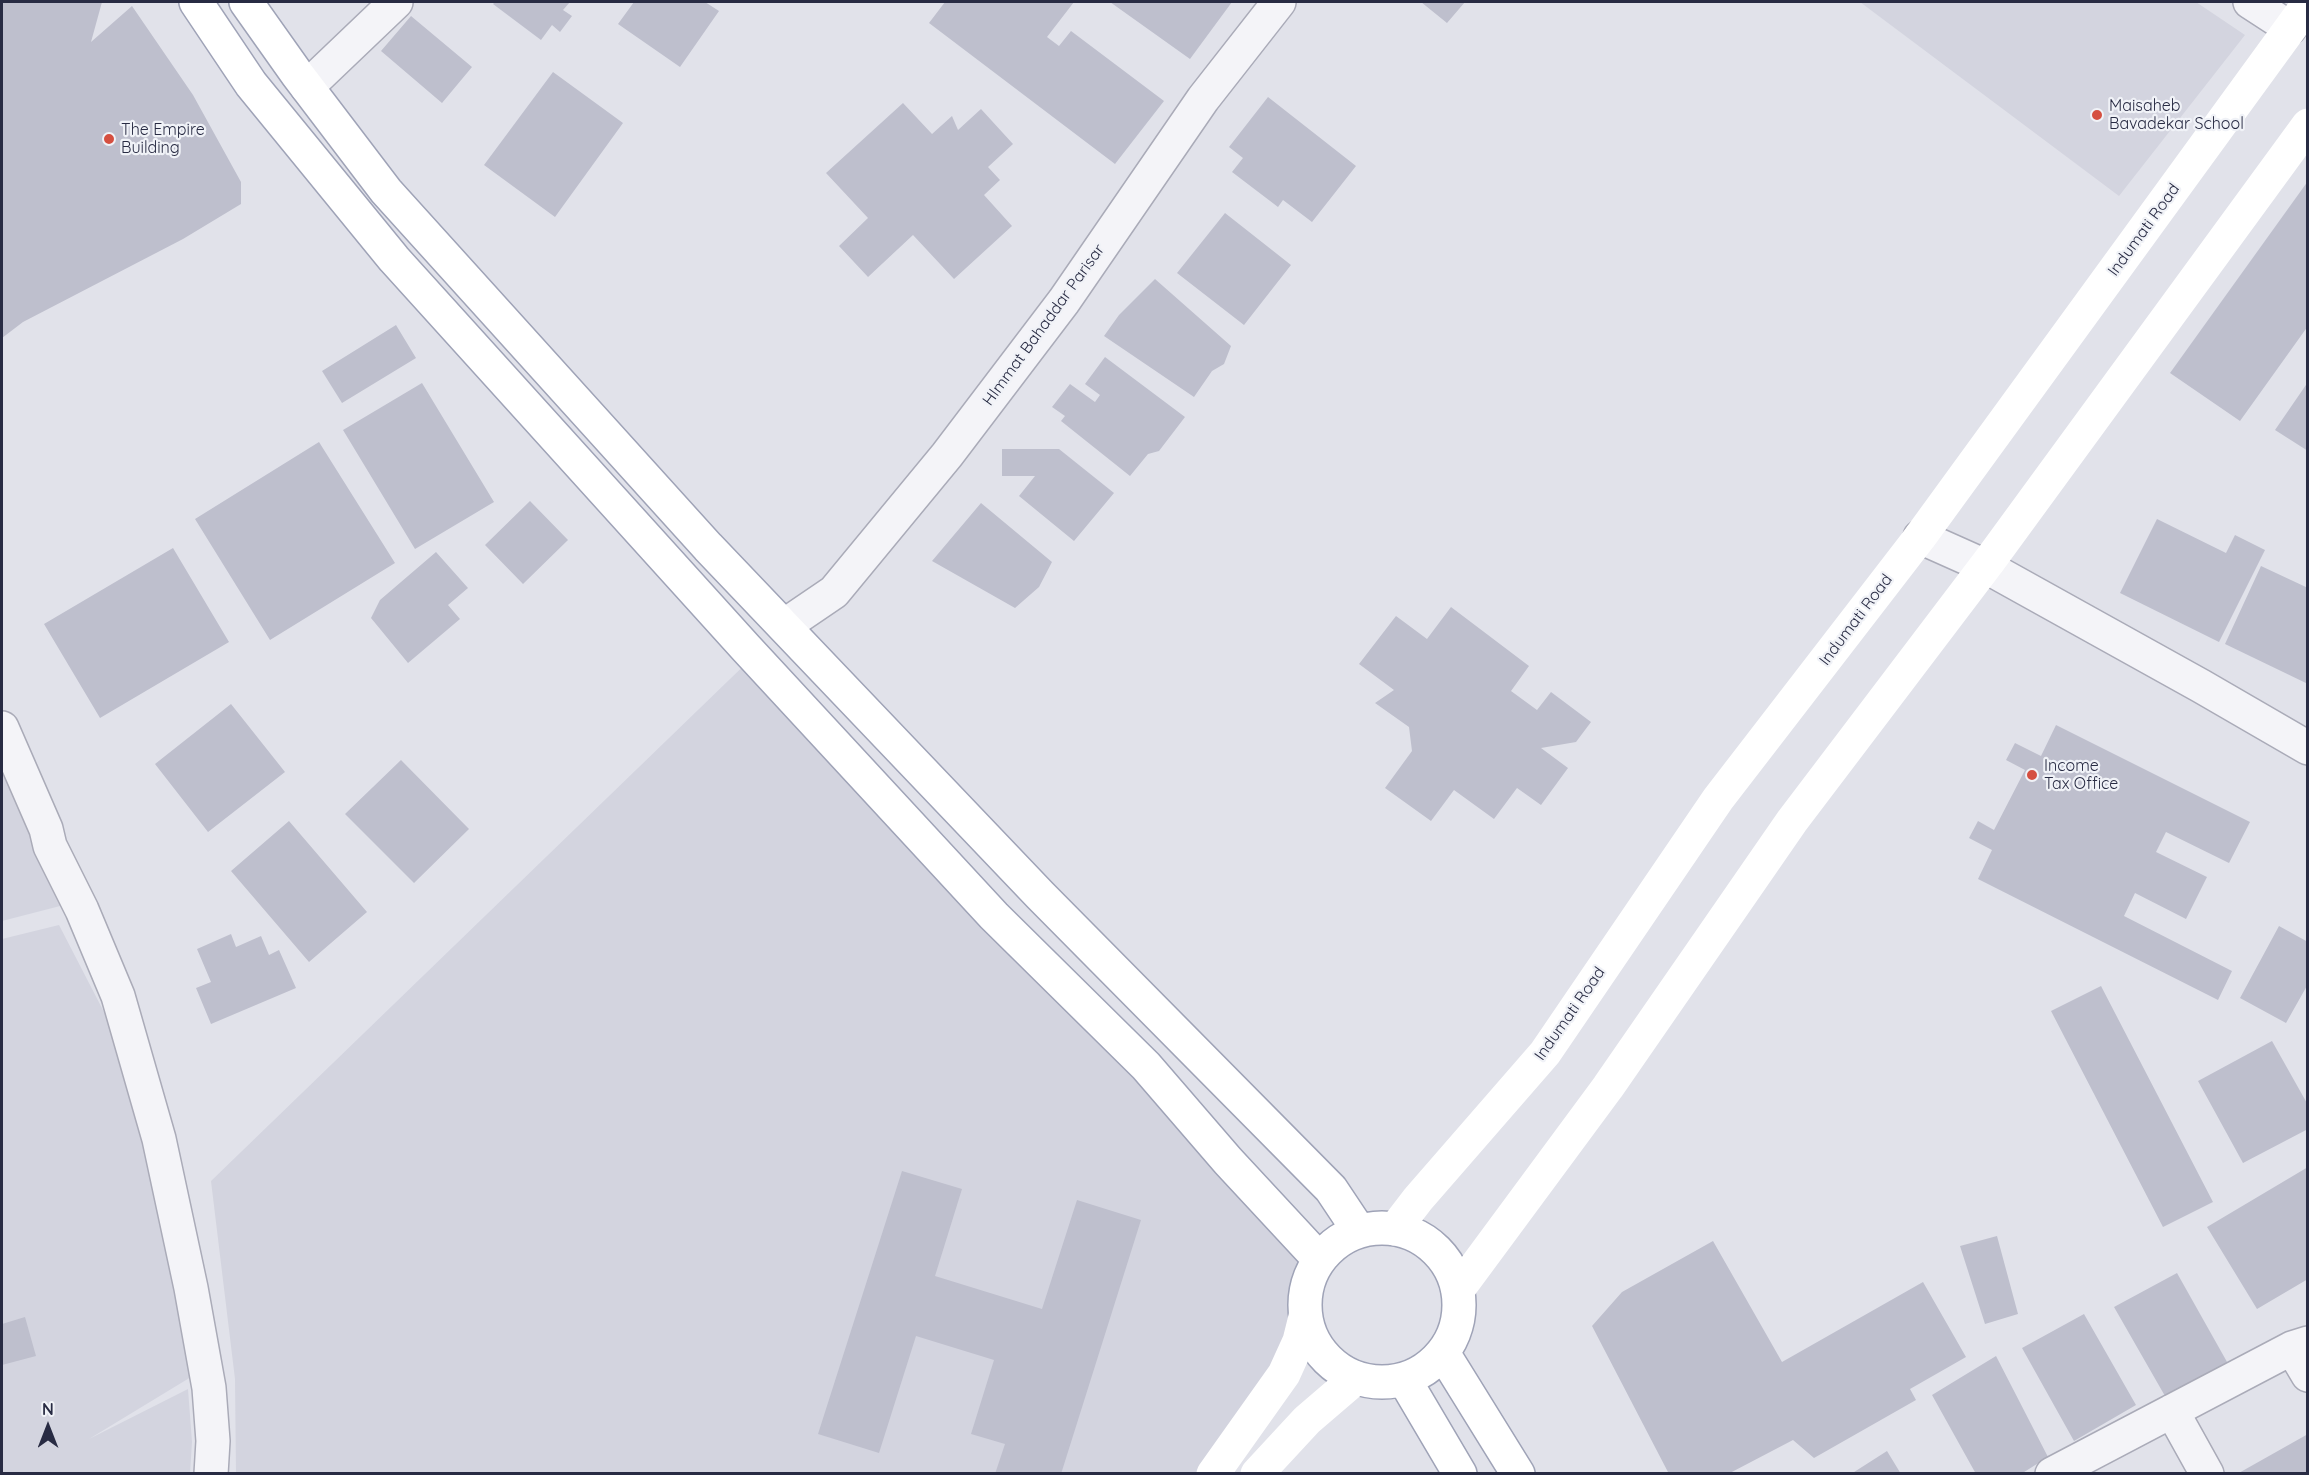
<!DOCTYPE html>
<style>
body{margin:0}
#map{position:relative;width:2309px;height:1475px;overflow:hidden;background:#e1e2ea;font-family:Quicksand,sans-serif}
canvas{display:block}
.frame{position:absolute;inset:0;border:3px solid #282b43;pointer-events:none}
.north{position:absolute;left:18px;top:1397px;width:60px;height:60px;-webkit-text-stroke:4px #f0f2f7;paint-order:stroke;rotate:0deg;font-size:16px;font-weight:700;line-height:24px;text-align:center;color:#282b43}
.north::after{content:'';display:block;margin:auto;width:21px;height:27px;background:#282b43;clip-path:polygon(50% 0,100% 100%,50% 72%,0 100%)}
</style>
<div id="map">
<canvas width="2309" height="1475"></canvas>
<div class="frame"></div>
<div class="north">N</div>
</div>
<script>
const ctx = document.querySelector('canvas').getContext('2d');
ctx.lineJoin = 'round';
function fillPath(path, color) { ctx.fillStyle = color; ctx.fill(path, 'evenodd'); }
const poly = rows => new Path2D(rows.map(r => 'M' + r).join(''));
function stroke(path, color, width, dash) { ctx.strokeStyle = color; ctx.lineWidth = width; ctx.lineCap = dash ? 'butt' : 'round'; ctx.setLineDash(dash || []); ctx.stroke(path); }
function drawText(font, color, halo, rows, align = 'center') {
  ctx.font = font + ' Quicksand,sans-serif'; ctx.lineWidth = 4.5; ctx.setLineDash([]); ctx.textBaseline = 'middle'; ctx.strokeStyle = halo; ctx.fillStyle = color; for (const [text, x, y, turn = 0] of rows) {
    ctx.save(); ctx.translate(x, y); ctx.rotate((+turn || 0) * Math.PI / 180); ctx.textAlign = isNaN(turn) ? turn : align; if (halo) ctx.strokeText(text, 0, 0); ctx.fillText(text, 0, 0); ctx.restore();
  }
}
fillPath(poly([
 [1860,2,2196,2,2245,35,2119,196],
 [760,650,1325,1259,1316,1276,1313,1298,1315,1317,1228,1473,236,1473,235,1379,211,1181],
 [2,766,64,905,2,921],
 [59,925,120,1043,153,1180,191,1377,89,1439,188,1389,192,1442,190,1473,2,1473,2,939]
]), '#d3d4df');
fillPath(poly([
 [2,2,102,2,91,42,132,6,193,95,241,182,241,204,183,239,23,322,2,338],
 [495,2,570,2,563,10,572,16,560,32,552,25,541,40,493,4],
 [634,2,705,2,719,11,680,67,618,24],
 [945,2,1074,2,1047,37,1059,46,1071,31,1164,101,1115,164,929,23],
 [1110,2,1232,2,1190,59],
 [1421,2,1465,2,1447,23],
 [411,16,472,67,442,103,381,51],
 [553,72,623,123,555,217,484,165],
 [1268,97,1356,166,1312,222,1283,200,1278,207,1232,172,1243,158,1229,147],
 [903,103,932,134,952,116,958,130,981,109,1013,144,988,167,1000,180,984,195,1012,226,954,279,913,235,868,277,839,246,868,218,826,173],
 [2308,181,2308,326,2240,421,2170,373],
 [1225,213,1291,265,1244,325,1177,273],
 [1155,279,1231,346,1224,364,1212,371,1194,397,1104,336,1119,315],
 [396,325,416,358,342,403,322,371],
 [1105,357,1185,417,1159,451,1148,454,1130,476,1061,421,1065,416,1052,407,1070,384,1095,402,1100,395,1085,384],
 [2308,382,2308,451,2275,430],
 [422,383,494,502,415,549,343,430],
 [319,442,395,563,270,640,195,519],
 [1002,449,1059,449,1114,493,1074,541,1019,496,1035,476,1002,476],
 [530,501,568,540,523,584,485,545],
 [981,503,1052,562,1039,587,1015,608,932,561],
 [2157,519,2226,553,2235,535,2265,550,2219,642,2120,593],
 [173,548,229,642,100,718,44,624],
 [436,552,468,588,448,605,460,619,408,663,371,618,380,600],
 [2261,566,2308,588,2308,684,2225,644],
 [1451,607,1529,666,1511,691,1537,710,1551,692,1591,722,1576,742,1541,748,1568,768,1541,805,1517,788,1494,819,1454,790,1431,821,1385,788,1412,751,1409,727,1375,703,1394,690,1359,664,1396,616,1427,639],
 [231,704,285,772,208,832,155,764],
 [2056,725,2250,822,2229,863,2166,832,2156,852,2207,877,2186,919,2135,893,2124,916,2232,971,2218,1000,1978,879,1992,850,1969,838,1978,821,1994,830,2025,770,2006,760,2015,743,2041,756],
 [401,760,469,829,414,883,345,814],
 [289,821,367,912,309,962,231,871],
 [2279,926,2308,942,2308,984,2286,1023,2240,998],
 [231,934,236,947,261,936,269,955,279,950,296,988,211,1024,196,988,211,982,197,949],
 [2101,986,2213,1202,2163,1227,2051,1011],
 [2272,1041,2308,1105,2308,1129,2243,1163,2198,1081],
 [2308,1167,2308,1279,2257,1309,2207,1227],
 [902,1171,962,1189,935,1276,1042,1309,1077,1200,1141,1220,1061,1474,995,1474,1005,1444,971,1434,994,1360,916,1336,879,1453,818,1434],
 [1997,1236,2018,1314,1985,1324,1960,1246],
 [1713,1241,1782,1362,1923,1282,1966,1357,1910,1389,1916,1400,1814,1458,1793,1440,1728,1474,1669,1474,1592,1326,1622,1292],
 [2177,1273,2231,1369,2169,1403,2114,1307],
 [2084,1314,2136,1405,2074,1441,2022,1348],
 [25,1317,36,1356,2,1365,2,1324],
 [1996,1356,2048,1457,2021,1474,1976,1474,1932,1395],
 [2308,1434,2308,1474,2237,1474],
 [1887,1451,1901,1474,1851,1474]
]), '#bebfcd');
const minor = poly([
 [2250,2,2290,28],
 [307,87,396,2],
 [1920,537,1985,566,2201,686,2308,748],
 [784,626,834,592,947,455,1064,301,1203,99,1279,2],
 [2292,1348,2308,1375],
 [2172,1411,2207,1474],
 [2052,1474,2292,1348,2308,1343]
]);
const tertiary = poly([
 [2,728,46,829,50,846,82,910,118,996,159,1139,191,1288,209,1388,213,1441,211,1474]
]);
const primary = poly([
 [196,2,251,84,394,259,746,648,994,916,1146,1066,1228,1161,1319,1259],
 [246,2,297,74,386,191,708,547,1040,895,1331,1189,1359,1231],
 '1305 1305a77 77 0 1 1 154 0a77 77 0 1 1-154 0Z',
 [1443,1353,1518,1474],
 [1404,1379,1460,1474]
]);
stroke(minor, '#aaabb8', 36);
stroke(tertiary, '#aaabb8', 36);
stroke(primary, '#9fa3b7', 36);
stroke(minor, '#f4f4f8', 33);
stroke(tertiary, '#f4f4f8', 33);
stroke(poly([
 [1395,1229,1418,1199,1545,1053,1718,799,1920,537,2308,4],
 [1458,1290,1608,1087,1792,821,1990,560,2308,125],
 [1213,1474,1284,1374,1299,1341,1305,1317],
 [1257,1474,1307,1420,1356,1378]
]), '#fff', 33);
stroke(primary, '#fff', 33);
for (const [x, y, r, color] of [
 [2097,115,6,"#d54f40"],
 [109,139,6,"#d54f40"],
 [2032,775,6,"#d54f40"]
]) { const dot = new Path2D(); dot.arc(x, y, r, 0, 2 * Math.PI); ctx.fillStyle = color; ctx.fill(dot); stroke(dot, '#f0f2f7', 2); }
drawText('16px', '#282b43', '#f0f2f7', [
 ["Maisaheb",2109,106],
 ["Bavadekar School",2109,124],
 ["The Empire",121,130],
 ["Building",121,148],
 ["Income",2044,766],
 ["Tax Office",2044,784]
], 'left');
drawText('16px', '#282b43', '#f0f2f7', [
 ["Indumati Road",2144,230,-54],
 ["HImmat Bahaddar Parisar",1044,325,-54],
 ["Indumati Road",1856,620,-53],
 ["Indumati Road",1570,1014,-55]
]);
</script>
